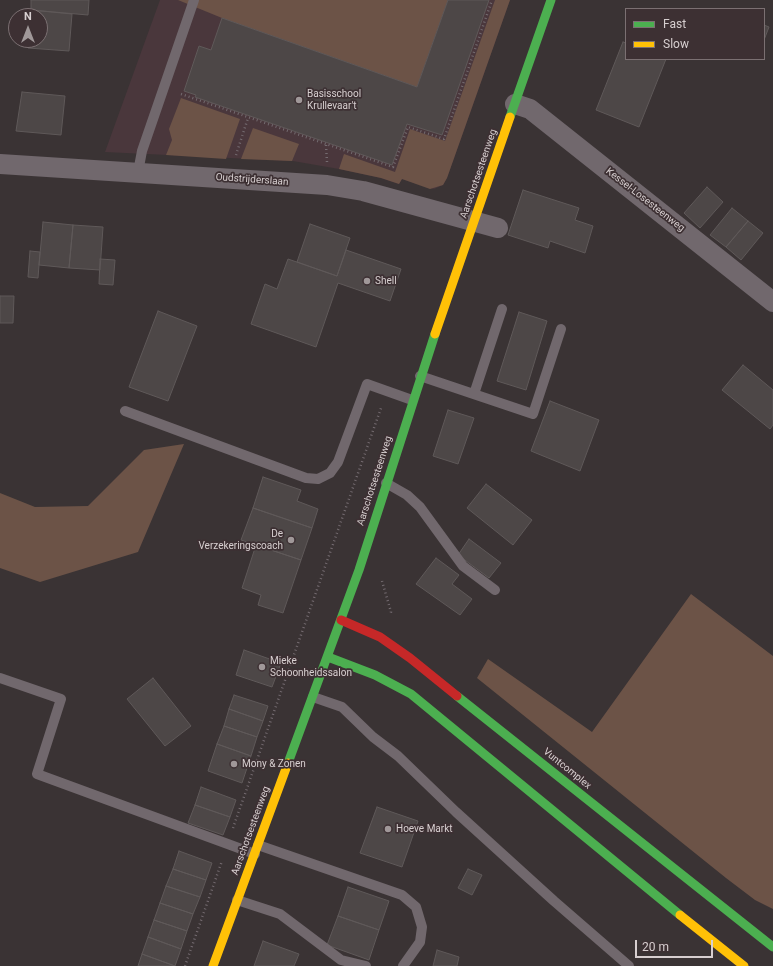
<!DOCTYPE html>
<style>
body{margin:0}
#map{position:relative;width:773px;height:966px;overflow:hidden;background:#3a3334;font-family:Roboto,sans-serif}
canvas{display:block}
.legend{position:absolute;left:625px;top:8px;width:140px;height:52px;box-sizing:border-box;background:#3d3033;border:1px solid #7b7072;margin:0;padding:5px 7px;list-style:none;font-size:12px;color:#d7cfd0}
.legend li{display:flex;align-items:center;gap:8px;height:20px}
.legend b{width:20px;border:1px solid #7b7072}
.north{position:absolute;left:8px;top:8px;width:40px;height:40px;box-sizing:border-box;background:#3d3033;border:1px solid #7b7072;border-radius:50%;rotate:0deg;font-size:11px;font-weight:700;line-height:16px;text-align:center;color:#d7cfd0}
.north::after{content:'';display:block;margin:auto;width:14px;height:18px;background:#a09899;clip-path:polygon(50% 0,100% 100%,50% 72%,0 100%)}
.scale{position:absolute;left:635px;top:940px;width:78px;height:18px;box-sizing:border-box;border:2px solid #d7cfd0;border-top:0;padding-left:5px;font-size:12px;line-height:14px;white-space:nowrap;color:#d7cfd0;-webkit-text-stroke:3px #3d3033;paint-order:stroke}
</style>
<div id="map">
<canvas width="773" height="966"></canvas>
<ul class="legend">
<li><b style="height:5px;background:#4caf50"></b>Fast</li>
<li><b style="height:5px;background:#ffc107"></b>Slow</li>
</ul>
<div class="north">N</div>
<div class="scale">20 m</div>
</div>
<script>
const ctx = document.querySelector('canvas').getContext('2d');
ctx.lineJoin = 'round';
function fillPath(path, color) { ctx.fillStyle = color; ctx.fill(path, 'evenodd'); }
const poly = rows => new Path2D(rows.map(r => 'M' + r).join(''));
function stroke(path, color, width, dash) { ctx.strokeStyle = color; ctx.lineWidth = width; ctx.lineCap = dash ? 'butt' : 'round'; ctx.setLineDash(dash || []); ctx.stroke(path); }
function drawText(font, color, halo, rows, align = 'center') {
  ctx.font = font + ' Roboto,sans-serif'; ctx.lineWidth = 3.5; ctx.setLineDash([]); ctx.textBaseline = 'middle'; ctx.strokeStyle = halo; ctx.fillStyle = color; for (const [text, x, y, turn = 0] of rows) {
    ctx.save(); ctx.translate(x, y); ctx.rotate((+turn || 0) * Math.PI / 180); ctx.textAlign = isNaN(turn) ? turn : align; if (halo) ctx.strokeText(text, 0, 0); ctx.fillText(text, 0, 0); ctx.restore();
  }
}
fillPath(poly([
 [160,0,510,0,447,178,443,185,434,189,402,179,399,184,381,178,339,169,293,161,105,152]
]), '#4a373c');
fillPath(poly([
 [178,0,448,0,417,87,222,18],
 [495,0,510,0,447,178,443,185,430,189,402,179,399,184,381,178,339,169,344,154,395,172,410,129,445,141],
 [181,98,240,119,226,159,166,155,172,140,169,129],
 [253,128,299,144,292,161,241,159],
 [184,444,138,552,40,582,0,568,0,493,35,507,88,506,144,450],
 [691,594,773,656,773,909,755,900,726,878,477,678,488,659,592,732]
]), '#6c5347');
const building = poly([
 [31,0,89,0,88,15,31,10,31,0],
 [448,0,489,0,442,135,407,124,392,165,195,97,196,95,184,91,199,46,211,50,222,18,417,87,448,0],
 [31,10,72,14,69,51,28,48,28,40,40,40,40,16,30,16,31,10],
 [764,25,769,27,764,40,764,25],
 [623,42,626,43,626,59,666,59,639,127,596,110,623,42],
 [22,92,65,96,61,135,16,131,22,92],
 [707,187,723,202,700,228,684,213,707,187],
 [523,190,579,208,575,220,593,226,585,253,550,241,548,248,508,235,523,190],
 [732,208,748,221,726,247,710,235,732,208],
 [748,221,763,233,741,260,726,247,748,221],
 [43,222,73,225,69,268,39,265,43,222],
 [310,224,350,238,337,276,297,262,310,224],
 [73,225,103,227,100,270,69,268,73,225],
 [346,250,401,269,390,301,338,283,316,347,251,324,265,284,277,289,288,259,337,276,346,250],
 [30,251,40,252,38,278,28,277,30,251],
 [100,259,115,260,113,285,99,284,100,259],
 [0,296,14,296,13,323,0,323,0,296],
 [158,311,197,326,168,401,129,387,158,311],
 [519,312,547,321,526,390,497,381,519,312],
 [743,365,773,390,773,425,770,429,722,390,743,365],
 [550,401,599,420,580,471,531,451,550,401],
 [448,410,474,418,458,464,433,456,448,410],
 [263,477,301,490,297,501,318,509,312,528,253,508,263,477],
 [486,484,532,520,513,545,467,508,486,484],
 [253,508,312,528,301,560,241,540,253,508],
 [469,539,501,563,489,578,458,555,469,539],
 [256,545,301,560,283,613,258,605,261,595,242,588,256,545],
 [436,558,459,575,452,584,472,599,460,615,416,584,436,558],
 [244,650,281,663,272,687,236,675,244,650],
 [153,678,191,726,165,746,127,699,153,678],
 [234,695,268,706,263,721,229,709,234,695],
 [229,709,263,721,257,737,224,726,229,709],
 [224,726,257,737,251,756,217,744,224,726],
 [217,744,251,756,242,783,208,771,217,744],
 [201,787,236,800,230,817,195,805,201,787],
 [195,805,230,817,223,835,188,823,195,805],
 [377,807,418,821,402,867,360,853,377,807],
 [179,851,212,863,206,880,173,869,179,851],
 [173,869,206,880,200,897,166,886,173,869],
 [468,869,482,875,472,895,458,888,468,869],
 [166,886,200,897,193,914,160,903,166,886],
 [348,887,389,901,379,930,338,916,348,887],
 [160,903,193,914,187,931,154,920,160,903],
 [338,916,379,930,369,960,327,945,338,916],
 [154,920,187,931,181,949,148,937,154,920],
 [148,937,181,949,175,966,142,954,148,937],
 [263,941,299,954,294,966,254,966,263,941],
 [437,950,459,957,457,966,433,966,437,950],
 [142,954,175,966,138,966,142,954]
]);
fillPath(building, '#4d4747');
stroke(building, '#5f5959', 1);
stroke(poly([
 [181,94,393,167,408,127,444,139,492,0],
 [326,145,327,162],
 [236,155,248,118],
 [382,581,391,612,390,615],
 [233,828,381,408],
 [185,966,222,861]
]), '#746b70', 2.5, [1, 3]);
stroke(poly([
 [138,172,142,151,194,0],
 [420,376,533,414,561,329],
 [474,394,502,309],
 [125,411,306,478,318,479,330,473,338,462,367,384,412,400],
 [386,483,407,495,420,507,463,566,495,590],
 [0,678,61,699,37,774,255,854],
 [313,697,342,707,373,737,398,756,456,812,554,901,629,966],
 [258,845,402,895,416,907,422,927,420,942,403,966],
 [237,900,280,914,341,960,366,966]
]), '#71686d', 10);
stroke(poly([
 [515,104,530,109,773,302],
 [0,164,327,185,363,191,498,228]
]), '#71686d', 20);
stroke(poly([
 [510,117,551,0],
 [328,657,375,675,411,694,680,915],
 [457,696,773,947],
 [288,763,359,570,435,334]
]), '#4caf50', 9);
stroke(poly([
 [435,334,510,117],
 [680,915,744,966],
 [213,966,288,763]
]), '#ffc107', 9);
stroke(poly([
 [341,620,380,637,410,658,457,696]
]), '#c62828', 9);
for (const [x, y, r, color] of [
 [299,100,4,"#a09899"],
 [367,281,4,"#a09899"],
 [291,540,4,"#a09899"],
 [262,667,4,"#a09899"],
 [234,764,4,"#a09899"],
 [388,829,4,"#a09899"]
]) { const dot = new Path2D(); dot.arc(x, y, r, 0, 2 * Math.PI); ctx.fillStyle = color; ctx.fill(dot); stroke(dot, '#3d3033', 1.5); }
drawText('10px', '#d7cfd0', '#3d3033', [
 ["Basisschool",307,94],
 ["Krullevaar't",307,106],
 ["Shell",375,281],
 ["De",283,534,"right"],
 ["Verzekeringscoach",283,546,"right"],
 ["Mieke",270,661],
 ["Schoonheidssalon",270,673],
 ["Mony & Zonen",242,764],
 ["Hoeve Markt",396,829]
], 'left');
drawText('10px', '#d7cfd0', '#3d3033', [
 ["Aarschotsesteenweg",479,174,-71],
 ["Oudstrijderslaan",252,180,4],
 ["Kessel-Losesteenweg",645,200,38],
 ["Aarschotsesteenweg",375,481,-72],
 ["Vuntcomplex",567,769,39],
 ["Aarschotsesteenweg",251,831,-70]
]);
</script>
